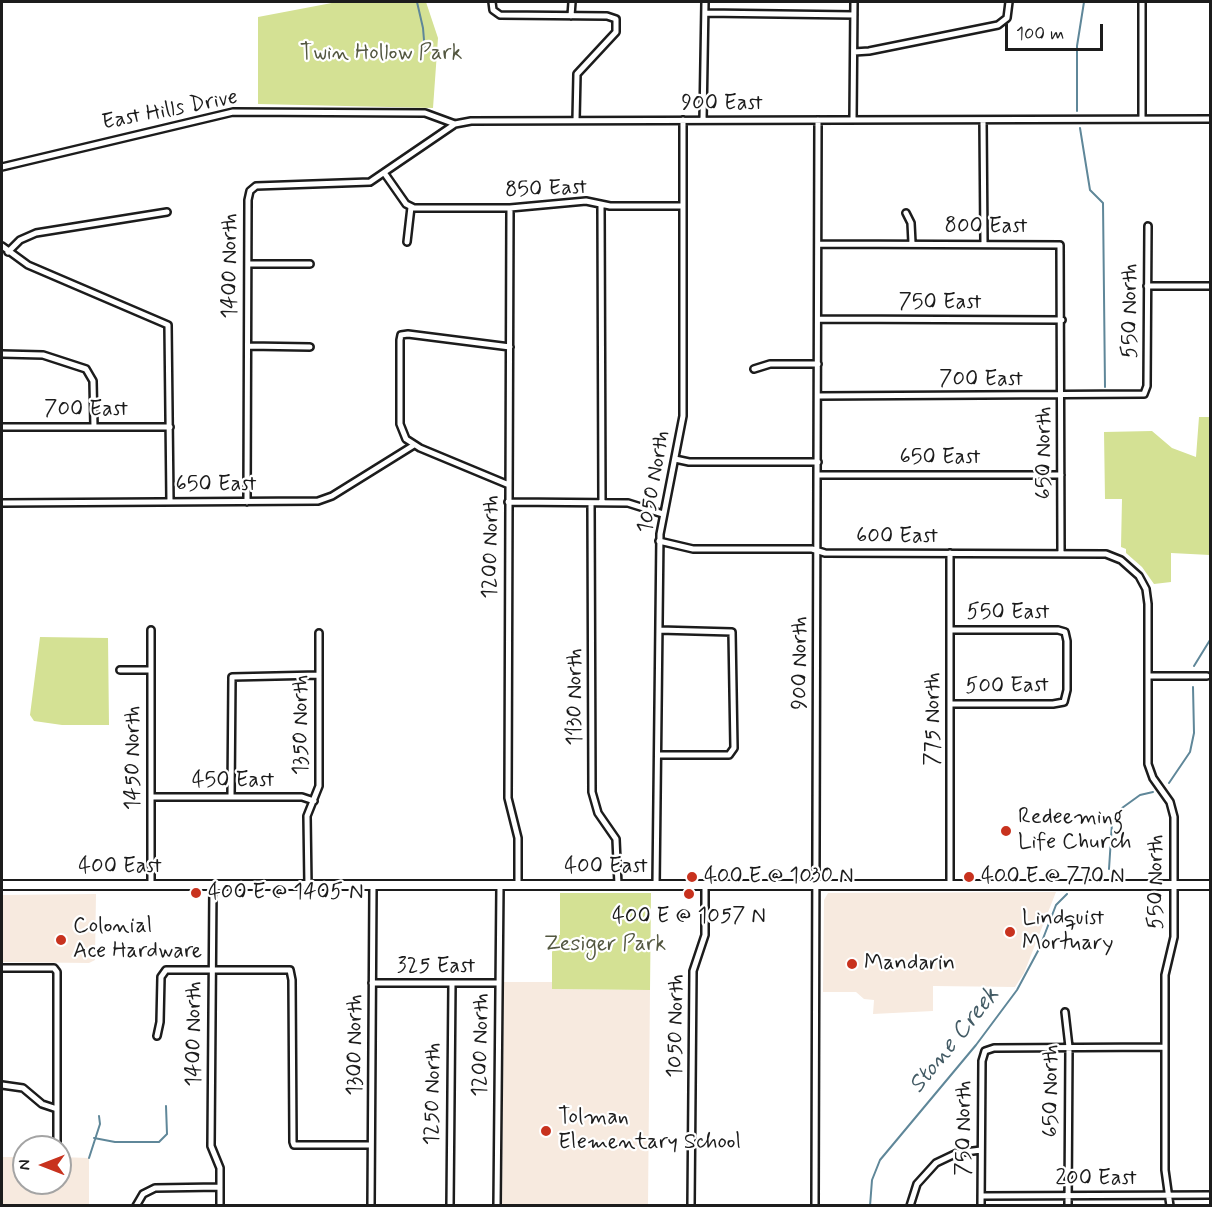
<!DOCTYPE html>
<style>
body{margin:0}
#map{position:relative;width:1212px;height:1207px;overflow:hidden;background:#fff;font-family:Mynerve,sans-serif}
canvas{display:block}
.frame{position:absolute;inset:0;border:3px solid #1c1c1c;pointer-events:none}
.north{position:absolute;left:12px;top:1135px;width:60px;height:60px;box-sizing:border-box;background:#fff;border:2px solid #a4a4a4;border-radius:50%;rotate:270deg;font-size:16px;font-weight:700;line-height:24px;text-align:center;color:#1c1c1c}
.north::after{content:'';display:block;margin:auto;width:21px;height:27px;background:#c8321e;clip-path:polygon(50% 0,100% 100%,50% 72%,0 100%)}
.scale{position:absolute;left:1005px;top:24px;width:98px;height:27px;box-sizing:border-box;border:3px solid #1c1c1c;border-top:0;padding-left:8px;font-size:18px;line-height:21px;white-space:nowrap;color:#1c1c1c;-webkit-text-stroke:4px #fff;paint-order:stroke}
</style>
<div id="map">
<canvas width="1212" height="1207"></canvas>
<div class="frame"></div>
<div class="north">N</div>
<div class="scale">100 m</div>
</div>
<script>
const ctx = document.querySelector('canvas').getContext('2d');
ctx.lineJoin = 'round';
function fillPath(path, color) { ctx.fillStyle = color; ctx.fill(path, 'evenodd'); }
const poly = rows => new Path2D(rows.map(r => 'M' + r).join(''));
function stroke(path, color, width, dash) { ctx.strokeStyle = color; ctx.lineWidth = width; ctx.lineCap = dash ? 'butt' : 'round'; ctx.setLineDash(dash || []); ctx.stroke(path); }
function drawText(font, color, halo, rows, align = 'center') {
  ctx.font = font + ' Mynerve,sans-serif'; ctx.lineWidth = 4.5; ctx.setLineDash([]); ctx.textBaseline = 'middle'; ctx.strokeStyle = halo; ctx.fillStyle = color; for (const [text, x, y, turn = 0] of rows) {
    ctx.save(); ctx.translate(x, y); ctx.rotate((+turn || 0) * Math.PI / 180); ctx.textAlign = isNaN(turn) ? turn : align; if (halo) ctx.strokeText(text, 0, 0); ctx.fillText(text, 0, 0); ctx.restore();
  }
}
fillPath(poly([
 [1056,892,1024,973,1015,987,933,986,933,1011,873,1014,874,1000,864,999,856,992,823,992,824,900,828,893],
 [96,894,95,960,89,963,2,962,2,895],
 [504,982,552,982,553,989,650,990,648,1205,502,1206],
 [2,1157,24,1157,24,1183,60,1183,60,1157,89,1158,89,1205,2,1205]
]), '#f7eadf');
fillPath(poly([
 [337,2,426,2,438,38,433,108,258,104,258,17],
 [1199,417,1210,417,1210,555,1171,553,1171,582,1154,584,1142,567,1126,553,1126,549,1121,547,1122,499,1105,499,1104,432,1152,431,1172,448,1196,457],
 [40,637,108,638,109,725,62,725,34,721,30,715],
 [560,893,651,893,650,990,552,989,552,935,560,935]
]), '#d4e194');
stroke(poly([
 [417,2,423,28,425,52],
 [1077,111,1077,46,1084,2],
 [1080,128,1090,190,1103,203,1105,387],
 [1194,666,1210,640],
 [1169,783,1190,752,1194,733,1193,687],
 [1109,869,1112,823,1122,808,1140,795,1153,792],
 [94,1138,115,1142,159,1142,167,1134,166,1106],
 [89,1158,100,1124,99,1116],
 [870,1206,872,1180,880,1160,976,1045,1017,990,1039,949,1056,905,1067,894]
]), '#5f8799', 2);
const street = poly([
 [492,2,493,10,500,15,607,16,616,19,616,32,577,74,576,120],
 [705,13,854,15],
 [571,16,572,2],
 [854,52,869,51,998,25,1007,18,1009,2],
 [1142,119,1142,2],
 [703,120,705,2],
 [853,120,854,2],
 [983,120,984,243],
 [2,167,233,112,425,113,455,124],
 [385,174,406,204,414,208,510,208,586,201,610,206,683,206],
 [601,205,602,503],
 [510,208,508,798,518,838,518,886],
 [906,213,911,223,912,243],
 [407,242,411,207],
 [818,244,1060,245,1061,553],
 [2,246,28,265,168,325,170,502],
 [8,252,20,240,36,233,167,212],
 [248,264,310,264],
 [1147,286,1210,286],
 [818,319,1062,320],
 [248,346,310,347],
 [2,354,43,355,86,369,93,381,94,427],
 [754,369,770,364,818,364],
 [818,396,1144,394,1147,386,1148,226],
 [2,427,170,427],
 [675,459,689,462,818,462],
 [818,475,1061,475],
 [509,485,420,448,406,439,400,424,400,340,401,335,408,334,510,347],
 [247,502,248,200,250,191,256,186,370,182,455,124,471,121,1210,119],
 [508,502,628,503,663,514],
 [2,503,318,501,332,496,414,445],
 [591,503,592,792,598,813,616,839,618,885],
 [659,541,693,549,812,549,825,553,1106,554,1121,560,1139,576,1146,589,1148,604,1148,764,1153,778,1170,802,1174,817,1174,937,1165,975,1165,1170,1170,1206],
 [151,630,151,886],
 [950,630,1058,630,1065,632,1067,641,1067,690,1064,702,1053,704,950,704],
 [120,670,151,670],
 [1148,676,1207,676],
 [658,755,729,755,734,748,732,632,659,630],
 [151,797,302,797,314,801],
 [231,797,232,677,319,675],
 [656,885,660,534,683,416,683,120],
 [950,885,950,553],
 [213,886,211,1146,220,1168,220,1206],
 [308,886,307,816,319,786,319,633],
 [2,968,54,968,57,972,57,1147],
 [372,983,499,983],
 [1065,1012,1069,1047,1068,1206],
 [157,1036,160,1022,161,977,166,970,290,970,292,980,293,1142,294,1145,371,1145],
 [2,1085,23,1088,42,1104,57,1109],
 [981,1196,1210,1195],
 [136,1206,143,1194,155,1188,220,1187],
 [371,1206,373,886],
 [450,1206,452,983],
 [497,1206,500,886],
 [691,1206,693,971,705,935,705,885],
 [815,1206,818,120],
 [910,1206,917,1184,936,1163,957,1153,981,1150],
 [981,1206,982,1061,985,1051,994,1048,1165,1047]
]);
const secondary = poly([
 [2,885,1210,885]
]);
stroke(street, '#1c1c1c', 10);
stroke(secondary, '#1c1c1c', 12);
stroke(street, '#fff', 5);
stroke(secondary, '#fff', 8);
for (const [x, y, r, color] of [
 [1006,831,6,"#c8321e"],
 [692,877,6,"#c8321e"],
 [969,877,6,"#c8321e"],
 [196,893,6,"#c8321e"],
 [689,894,6,"#c8321e"],
 [1010,932,6,"#c8321e"],
 [61,940,6,"#c8321e"],
 [852,964,6,"#c8321e"],
 [546,1131,6,"#c8321e"]
]) { const dot = new Path2D(); dot.arc(x, y, r, 0, 2 * Math.PI); ctx.fillStyle = color; ctx.fill(dot); stroke(dot, '#fff', 2); }
drawText('22px', '#535740', '#fff', [
 ["Twin Hollow Park",381,54],
 ["Zesiger Park",605,945]
]);
drawText('22px', '#1c1c1c', '#fff', [
 ["900 East",722,104],
 ["East Hills Drive",170,111,-11],
 ["850 East",546,190,-2],
 ["800 East",986,227],
 ["1400 North",231,266,-90],
 ["750 East",940,303],
 ["550 North",1131,311,-90],
 ["700 East",981,380],
 ["700 East",86,410],
 ["650 North",1045,453,-90],
 ["650 East",940,458],
 ["1050 North",655,482,-80],
 ["650 East",216,485],
 ["600 East",897,537],
 ["1200 North",492,547,-89],
 ["550 East",1008,613],
 ["900 North",801,663,-90],
 ["500 East",1007,687,-1],
 ["1130 North",576,697,-90],
 ["775 North",934,719,-90],
 ["1350 North",302,725,-90],
 ["1450 North",134,758,-90],
 ["450 East",233,781],
 ["400 East",120,867],
 ["400 East",606,867],
 ["550 North",1157,882,-90],
 ["325 East",436,967],
 ["1050 North",677,1026,-89],
 ["1400 North",195,1034,-90],
 ["1300 North",356,1045,-90],
 ["1200 North",482,1045,-89],
 ["650 North",1052,1091,-90],
 ["1250 North",434,1094,-89],
 ["750 North",965,1128,-90],
 ["200 East",1096,1179]
]);
drawText('22px', '#1c1c1c', '#fff', [
 ["Redeeming",1018,818],
 ["Life Church",1018,843],
 ["400 E @ 1030 N",704,877],
 ["400 E @ 770 N",981,877],
 ["400 E @ 1405 N",208,893],
 ["400 E @ 1057 N",689,917,"center"],
 ["Lindquist",1022,919],
 ["Mortuary",1022,944],
 ["Colonial",73,927],
 ["Ace Hardware",73,952],
 ["Mandarin",864,964],
 ["Tolman",558,1118],
 ["Elementary School",558,1143]
], 'left');
drawText('italic 24px', '#435b65', '#fff', [
 ["Stone Creek",955,1041,-51]
]);
</script>
